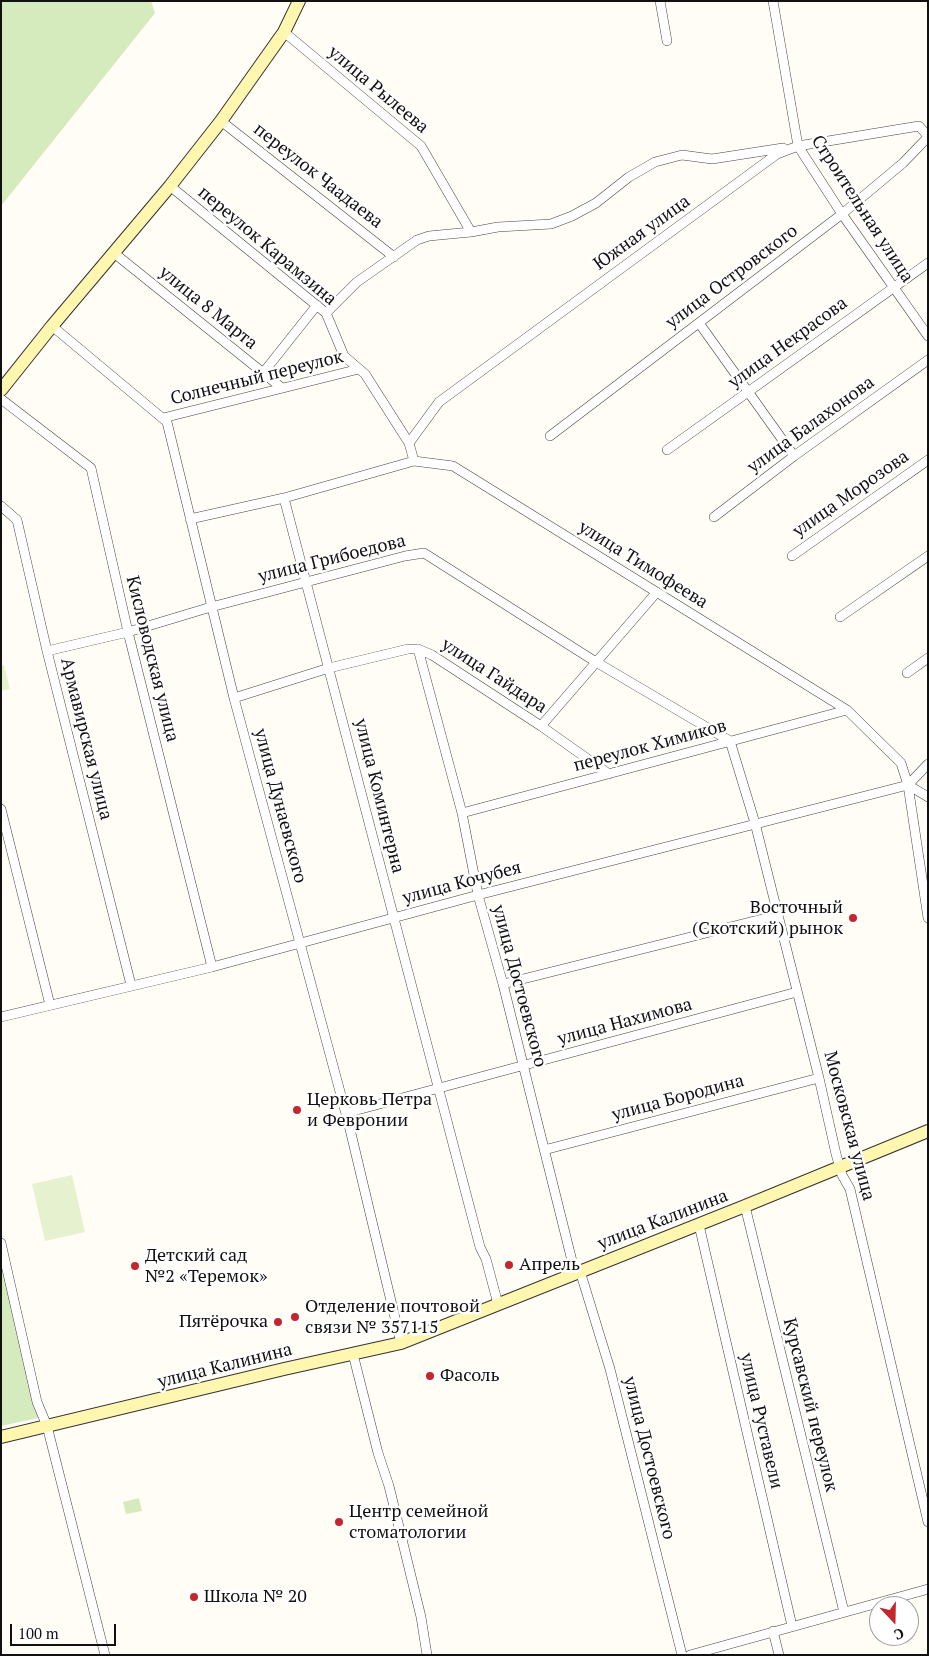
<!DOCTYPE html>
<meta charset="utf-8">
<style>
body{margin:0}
#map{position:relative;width:929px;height:1656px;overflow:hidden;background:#fffdf5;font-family:"PT Serif",serif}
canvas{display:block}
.frame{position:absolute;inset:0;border:2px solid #111;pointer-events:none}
.north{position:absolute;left:869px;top:1596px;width:50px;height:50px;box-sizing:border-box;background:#fff;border:1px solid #a0a0a0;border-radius:50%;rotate:159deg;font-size:14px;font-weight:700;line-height:20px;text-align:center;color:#111}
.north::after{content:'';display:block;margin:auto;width:18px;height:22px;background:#c4262e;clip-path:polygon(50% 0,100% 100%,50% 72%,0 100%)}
.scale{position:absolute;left:10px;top:1624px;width:106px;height:22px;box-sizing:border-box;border:2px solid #111;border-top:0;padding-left:6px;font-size:15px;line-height:18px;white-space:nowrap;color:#111;-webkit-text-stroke:4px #fff;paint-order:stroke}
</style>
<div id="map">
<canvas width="929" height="1656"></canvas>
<div class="frame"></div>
<div class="north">С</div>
<div class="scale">100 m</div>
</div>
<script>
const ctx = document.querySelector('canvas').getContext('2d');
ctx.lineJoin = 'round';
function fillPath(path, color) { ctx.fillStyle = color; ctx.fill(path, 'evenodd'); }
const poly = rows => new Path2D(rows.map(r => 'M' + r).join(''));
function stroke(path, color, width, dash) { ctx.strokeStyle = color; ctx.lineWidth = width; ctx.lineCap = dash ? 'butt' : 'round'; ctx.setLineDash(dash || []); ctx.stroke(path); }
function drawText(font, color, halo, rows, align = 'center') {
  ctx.font = font + ' "PT Serif",serif'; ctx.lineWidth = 5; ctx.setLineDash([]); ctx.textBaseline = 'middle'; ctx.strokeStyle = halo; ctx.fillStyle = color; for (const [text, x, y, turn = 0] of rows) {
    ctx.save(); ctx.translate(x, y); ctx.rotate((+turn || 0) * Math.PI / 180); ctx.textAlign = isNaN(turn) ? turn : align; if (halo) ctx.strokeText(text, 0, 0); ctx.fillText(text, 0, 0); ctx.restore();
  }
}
fillPath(poly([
 [1,1,151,1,155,13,1,206],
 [1,1248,38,1418,1,1426],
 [139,1498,142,1511,126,1514,123,1502]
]), '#d5ebbd');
fillPath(poly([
 [4,665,10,689,1,691,1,666],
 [72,1175,85,1232,45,1241,32,1184]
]), '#e6f2cf');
const street = poly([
 [660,1,667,41],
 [773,1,798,146,842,214,928,336],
 [284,32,421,146,471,232],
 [221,121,394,257],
 [170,186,326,313,344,356,365,374,409,443,414,461],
 [114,253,282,388],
 [326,313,357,282,417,240,429,236,471,232,498,227,551,224,572,216,596,203,629,177,655,162,682,155,712,159,783,148],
 [699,323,794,456],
 [52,326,167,422,234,698,349,1125,401,1343],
 [263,373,317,305],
 [1,399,91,468,128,632,212,967],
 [163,418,359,369],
 [550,436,842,214,903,163,928,137],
 [409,443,439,402,777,154,798,146,919,126,928,136],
 [667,450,928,263],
 [284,498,480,1247,486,1259,498,1304],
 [1,506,17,520,47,651,131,985],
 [714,517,794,456,928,360],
 [190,519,284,498,414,461,453,466,847,710,901,763,908,785,928,918],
 [792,556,928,460],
 [840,617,928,556],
 [418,649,462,813,478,895,503,984,575,1273],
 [47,651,128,632,211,607,405,556,424,553,596,662,730,741,755,823,778,915,819,1078,836,1154,842,1175,850,1189,928,1522],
 [907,673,928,658],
 [234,698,329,668,408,649,418,649,432,655,541,726,609,774],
 [541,726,656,593],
 [908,785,928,764],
 [1,809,50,1005],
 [462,813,847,710],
 [503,984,778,915],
 [1,1017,212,967,478,895,908,785,928,797],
 [346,1113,797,992],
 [544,1150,819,1078],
 [745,1206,844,1612],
 [699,1225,792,1626],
 [1,1243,37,1402,47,1426,105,1655],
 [580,1271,610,1369,682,1655],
 [353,1354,378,1453,389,1486,421,1617,427,1655],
 [773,1631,779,1655],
 [690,1655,928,1589]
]);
const secondary = poly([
 [1,390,52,326,170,186,221,121,284,32,299,1],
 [1,1437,284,1369,401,1343,745,1206,928,1131]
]);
stroke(street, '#444', 10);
stroke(secondary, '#333', 14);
stroke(street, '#fff', 9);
stroke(secondary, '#fff6b0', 12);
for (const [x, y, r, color] of [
 [853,918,5,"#c4262e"],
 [297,1110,5,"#c4262e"],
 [509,1265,5,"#c4262e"],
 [135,1266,5,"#c4262e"],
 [295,1317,5,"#c4262e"],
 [278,1322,5,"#c4262e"],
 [430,1376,5,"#c4262e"],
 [339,1522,5,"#c4262e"],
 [194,1597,5,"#c4262e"]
]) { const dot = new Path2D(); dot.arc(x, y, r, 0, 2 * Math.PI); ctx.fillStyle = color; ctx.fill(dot); stroke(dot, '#fff', 2); }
drawText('18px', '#111', '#fff', [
 ["улица Рылеева",378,90,40],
 ["переулок Чаадаева",318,176,38],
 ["Строительная улица",862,209,57],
 ["Южная улица",642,233,-36],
 ["переулок Карамзина",267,246,40],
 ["улица Островского",732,277,-37],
 ["улица 8 Марта",208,308,39],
 ["улица Некрасова",788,343,-36],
 ["Солнечный переулок",257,378,-14],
 ["улица Балахонова",811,425,-36],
 ["улица Морозова",851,494,-35],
 ["улица Грибоедова",332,559,-14],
 ["улица Тимофеева",643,565,32],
 ["Кисловодская улица",152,659,76],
 ["улица Гайдара",494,676,33],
 ["Армавирская улица",86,739,76],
 ["переулок Химиков",650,746,-15],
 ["улица Коминтерна",379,796,76],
 ["улица Дунаевского",280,806,75],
 ["улица Кочубея",462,883,-15],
 ["улица Достоевского",519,986,75],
 ["улица Нахимова",625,1022,-15],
 ["улица Бородина",678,1098,-15],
 ["Московская улица",849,1126,75],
 ["улица Калинина",663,1220,-21],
 ["улица Калинина",225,1366,-14],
 ["Курсавский переулок",810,1405,76],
 ["улица Руставели",761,1421,77],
 ["улица Достоевского",649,1458,76]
]);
drawText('18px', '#111', '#fff', [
 ["Восточный",843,908,"right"],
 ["(Скотский) рынок",843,929,"right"],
 ["Церковь Петра",307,1100],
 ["и Февронии",307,1121],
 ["Детский сад",145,1256],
 ["№2 «Теремок»",145,1277],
 ["Апрель",519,1265],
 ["Отделение почтовой",305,1307],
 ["связи № 357115",305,1328],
 ["Пятёрочка",268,1322,"right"],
 ["Фасоль",440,1376],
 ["Центр cемейной",349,1512],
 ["cтоматологии",349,1533],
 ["Школа № 20",204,1597]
], 'left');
</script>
